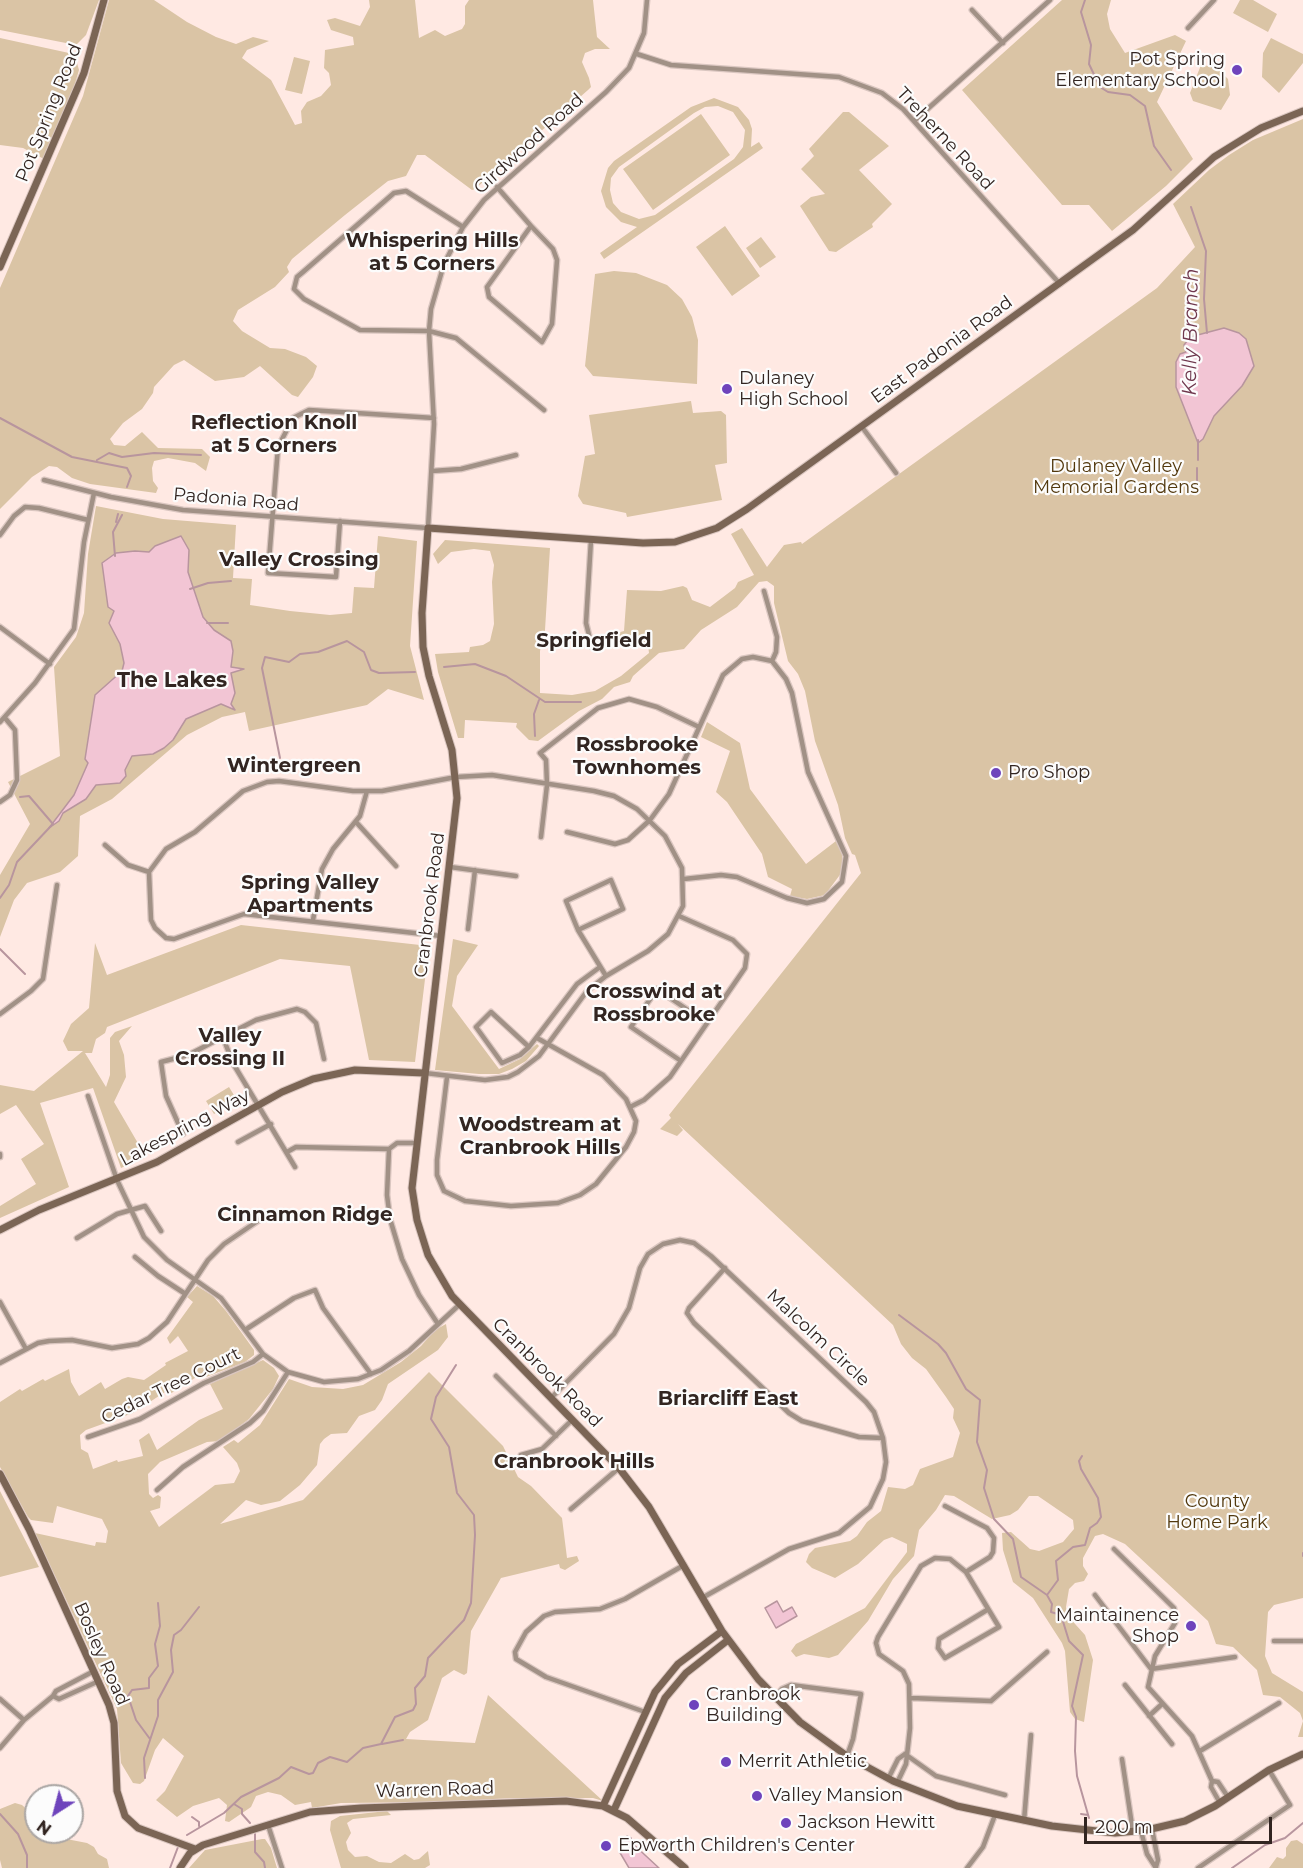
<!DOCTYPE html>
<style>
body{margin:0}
#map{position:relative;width:1303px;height:1868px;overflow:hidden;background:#ffe9e3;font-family:Montserrat,sans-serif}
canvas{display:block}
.north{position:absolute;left:24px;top:1784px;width:60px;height:60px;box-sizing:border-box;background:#fcfcfc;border:2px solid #aba6a4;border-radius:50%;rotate:216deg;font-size:16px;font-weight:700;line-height:24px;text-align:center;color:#322521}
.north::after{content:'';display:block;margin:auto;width:21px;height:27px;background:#6e44bc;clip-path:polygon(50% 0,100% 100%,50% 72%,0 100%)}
.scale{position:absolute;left:1084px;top:1817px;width:188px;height:27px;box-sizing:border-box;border:3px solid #322521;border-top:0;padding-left:8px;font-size:18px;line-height:21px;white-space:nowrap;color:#322521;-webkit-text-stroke:4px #fcfcfc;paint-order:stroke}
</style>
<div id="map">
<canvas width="1303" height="1868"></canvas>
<div class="north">N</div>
<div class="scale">200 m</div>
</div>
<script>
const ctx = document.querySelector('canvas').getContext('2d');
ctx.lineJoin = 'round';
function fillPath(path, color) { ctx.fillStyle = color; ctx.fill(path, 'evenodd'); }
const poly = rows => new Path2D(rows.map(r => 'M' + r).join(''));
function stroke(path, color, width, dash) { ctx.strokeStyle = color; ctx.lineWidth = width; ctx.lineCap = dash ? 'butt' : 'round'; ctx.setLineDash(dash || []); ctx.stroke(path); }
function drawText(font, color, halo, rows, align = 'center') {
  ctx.font = font + ' Montserrat,sans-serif'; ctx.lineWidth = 4.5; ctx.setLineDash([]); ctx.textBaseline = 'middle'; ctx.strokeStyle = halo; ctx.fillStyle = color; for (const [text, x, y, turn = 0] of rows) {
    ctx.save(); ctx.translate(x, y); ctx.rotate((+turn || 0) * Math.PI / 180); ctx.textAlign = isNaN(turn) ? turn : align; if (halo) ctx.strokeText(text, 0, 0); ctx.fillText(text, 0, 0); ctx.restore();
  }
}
fillPath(poly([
 [0,0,99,0,86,35,76,45,0,30],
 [109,0,154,0,187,22,216,37,236,44,253,37,269,41,247,50,242,58,271,80,295,125,302,123,301,111,307,102,321,96,331,85,329,73,324,68,325,50,354,45,353,37,331,30,327,20,335,18,360,26,370,7,369,0,415,0,419,38,435,30,445,36,462,29,465,24,465,6,469,0,593,0,597,37,610,49,595,49,585,53,582,62,589,78,591,87,588,90,475,189,472,190,425,155,417,155,406,176,388,181,345,215,292,259,287,267,289,272,275,287,238,310,233,321,242,331,270,348,285,349,306,357,317,366,313,377,298,397,292,395,260,366,244,377,215,381,184,360,174,365,154,387,153,393,142,409,123,423,110,439,114,445,125,446,142,432,158,448,202,449,210,457,206,471,195,463,168,458,154,461,152,468,153,481,158,488,156,493,90,484,72,478,57,467,49,466,32,477,0,509,0,288,83,96],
 [1062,0,1111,0,1107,14,1110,29,1125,53,1175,35,1186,41,1157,102,1193,159,1166,186,1112,231,1089,205,1062,205,962,90],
 [1240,0,1253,0,1277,14,1268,32,1233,13],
 [0,38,69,53,77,63,79,70,74,87,44,159,23,148,0,145],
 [1271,38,1303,54,1303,63,1279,93,1262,77,1263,53],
 [294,57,310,61,302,94,285,90],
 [1201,65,1216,67,1228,79,1230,95,1221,110,1193,101,1190,93],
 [714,98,738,107,749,120,752,129,751,147,759,142,763,148,604,259,600,253,637,227,621,222,606,207,601,191,608,168,614,161,691,107],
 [718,106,733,112,745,130,743,147,734,159,655,215,639,219,621,212,613,203,610,190,611,178,619,167,694,113,705,107],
 [843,112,849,112,889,146,859,170,892,204,872,224,873,227,836,252,829,251,800,206,811,197,825,194,801,169,814,156,809,149],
 [701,114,730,155,653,210,623,169],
 [1303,119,1303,1598,1274,1605,1268,1612,1265,1656,1272,1673,1303,1692,1303,1737,1298,1737,1303,1721,1300,1713,1280,1697,1263,1695,1257,1670,1233,1647,1216,1644,1208,1621,1125,1544,1103,1534,1095,1536,1083,1558,1083,1566,1088,1574,1084,1581,1075,1583,1069,1589,1066,1607,1067,1615,1085,1635,1093,1660,1084,1722,1075,1719,1070,1712,1065,1651,1062,1643,1033,1598,1013,1582,1003,1550,1002,1533,1011,1532,1030,1549,1039,1551,1063,1542,1074,1529,1073,1520,1038,1496,1029,1496,1018,1510,1010,1515,992,1519,954,1496,945,1495,936,1510,919,1530,914,1556,893,1579,868,1621,838,1655,829,1658,804,1654,796,1657,791,1651,796,1644,865,1608,907,1552,907,1544,892,1537,884,1540,858,1564,835,1578,812,1568,806,1562,809,1554,815,1548,850,1541,857,1536,867,1522,881,1511,888,1487,905,1489,913,1485,920,1469,953,1457,960,1433,953,1418,954,1409,946,1397,926,1369,912,1358,901,1344,893,1325,678,1124,683,1130,677,1136,660,1129,671,1118,669,1115,861,873,855,855,852,854,845,838,838,805,815,741,805,691,798,674,788,661,774,603,774,586,767,581,759,582,737,607,701,630,684,649,659,653,633,676,630,682,614,687,602,699,579,711,538,741,529,740,516,727,517,723,465,720,464,738,458,738,438,672,435,654,469,652,470,647,483,645,490,641,494,624,492,582,494,565,490,551,474,549,451,552,438,564,433,554,445,540,550,548,545,630,540,651,540,693,572,695,595,691,621,676,649,653,648,645,642,641,628,636,604,642,602,637,624,631,627,590,661,591,683,586,687,588,692,600,710,607,735,588,738,582,754,575,731,534,742,528,767,567,784,545,801,542,802,544,1157,288,1195,247,1173,204,1209,170,1229,155,1253,140],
 [725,226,760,276,732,296,696,247],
 [761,237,776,257,760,268,746,248],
 [614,271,636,273,667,285,682,299,692,317,698,340,697,384,593,376,585,366,595,274],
 [691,401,693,413,721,411,726,415,727,463,715,465,722,500,627,517,626,513,583,504,578,496,585,456,595,454,589,415],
 [96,506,163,519,236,525,233,578,252,579,250,605,290,611,330,615,352,613,354,587,374,588,378,536,417,541,410,646,424,700,388,689,367,705,249,731,245,712,222,717,187,735,112,799,80,816,78,856,60,872,27,883,14,900,0,937,0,875,30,824,8,782,60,756,54,667,76,637,84,613,88,554],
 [707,722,740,743,750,789,806,864,836,841,842,853,842,872,825,895,807,899,790,896,792,889,768,877,762,854,727,802,716,792,730,751,701,737],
 [241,925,429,946,415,1062,369,1060,350,966,280,959,107,1027,105,1033,96,1039,92,1053,85,1053,106,1087,110,1075,110,1038,115,1032,132,1026,119,1041,124,1055,126,1077,114,1102,146,1157,121,1168,93,1088,40,1103,69,1187,0,1218,0,1206,36,1184,21,1159,44,1144,16,1105,0,1114,0,1085,34,1091,83,1051,68,1051,63,1041,71,1024,89,1008,95,943,107,975],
 [453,939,478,945,457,976,452,1006,499,1069,520,1059,537,1044,539,1046,526,1061,512,1069,499,1074,479,1074,435,1070],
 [229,1087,237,1100,214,1114,206,1101],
 [197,1286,213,1296,226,1311,254,1350,254,1355,245,1362,206,1377,201,1374,170,1394,165,1392,133,1413,86,1430,80,1435,81,1449,88,1453,93,1469,117,1460,118,1462,143,1456,139,1440,149,1433,157,1450,199,1420,223,1409,210,1384,263,1360,274,1368,279,1376,273,1389,249,1419,220,1441,207,1442,160,1462,148,1474,149,1494,153,1498,158,1495,161,1497,160,1508,150,1511,159,1527,215,1485,234,1483,240,1471,237,1463,223,1447,234,1440,238,1443,260,1425,289,1379,312,1387,343,1389,363,1385,401,1362,421,1346,435,1330,446,1324,448,1337,438,1350,388,1384,382,1400,375,1410,359,1416,347,1433,331,1434,324,1439,320,1444,317,1465,300,1485,280,1501,261,1505,246,1500,220,1524,303,1500,429,1372,503,1446,518,1477,531,1486,562,1518,567,1558,577,1556,579,1561,565,1570,560,1568,559,1564,501,1578,471,1631,467,1673,464,1675,454,1670,442,1678,428,1720,410,1732,406,1739,475,1743,488,1695,603,1801,593,1798,511,1798,442,1802,341,1803,312,1808,311,1802,295,1805,281,1795,268,1792,256,1796,251,1807,229,1822,225,1821,227,1805,219,1798,193,1806,177,1817,156,1800,165,1791,184,1756,163,1738,155,1750,144,1781,140,1784,133,1783,121,1763,117,1709,35,1533,95,1546,96,1542,106,1543,108,1531,102,1519,57,1506,53,1523,31,1520,28,1517,0,1467,0,1402,20,1389,22,1391,43,1379,45,1381,69,1369,71,1382,79,1396,101,1382,105,1389,122,1379,128,1377,144,1380,150,1376,166,1365,165,1363,188,1351,178,1336,170,1344,167,1338,193,1302,187,1297],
 [0,1491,39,1567,0,1577],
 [15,1803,22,1805,36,1818,36,1832,47,1832,56,1837,87,1843,94,1847,98,1854,107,1859,109,1868,2,1868,0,1860,0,1809],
 [387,1811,391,1815,353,1819,347,1823,351,1833,346,1842,348,1850,355,1857,367,1856,379,1862,391,1863,405,1854,414,1860,419,1859,428,1851,430,1865,425,1868,341,1868,330,1830,331,1821,340,1816],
 [262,1839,265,1839,271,1848,277,1868,189,1868,205,1850],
 [1297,1840,1303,1844,1303,1868,1269,1868,1277,1857,1283,1859,1286,1856,1286,1848,1291,1841]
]), '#dac4a5');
const water = poly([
 [1224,328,1239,333,1246,339,1254,366,1242,386,1214,416,1203,439,1198,443,1176,387,1176,362,1180,354,1186,352,1184,345,1190,337,1224,328],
 [181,536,189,550,188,572,203,617,214,630,231,641,233,651,231,667,244,669,231,673,235,693,231,704,235,710,221,704,186,719,173,740,164,748,153,754,132,756,125,770,126,776,120,783,96,785,86,799,63,813,59,821,49,828,74,795,88,763,85,759,95,695,122,671,124,663,120,644,109,623,114,611,108,607,102,563,116,553,135,551,149,552,155,546,181,536],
 [777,1601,783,1612,792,1607,797,1616,776,1628,765,1608,777,1601],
 [627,1836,631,1838,632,1843,659,1868,629,1868,619,1851,622,1841,627,1836]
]);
fillPath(water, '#f2c5d4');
stroke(water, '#b8959e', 1.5);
stroke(poly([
 [1085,0,1081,12,1091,45,1089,64,1100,87,1108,92,1130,95,1145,106,1154,146,1171,170],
 [1191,207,1206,251,1204,299,1207,333],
 [0,418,72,457,127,468,131,476,127,487],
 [1198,440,1198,460],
 [97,460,109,453,122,457,154,453,201,455],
 [1197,483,1197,468],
 [116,522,118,514],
 [115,556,113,532,122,515],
 [190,589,208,583,231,581],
 [207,623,228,623],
 [444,667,475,664,506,676,545,702,581,702],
 [535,736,534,714,539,700],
 [280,758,262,668,265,657,289,662,300,654,318,652,347,641,364,652,371,670,379,673,415,672],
 [20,797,29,796,53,824],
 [0,898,9,885,17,862,51,826],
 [0,949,25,974],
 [899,1315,938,1344,946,1353,966,1389,980,1400,977,1442,987,1470,984,1488,994,1519,1013,1539,1021,1577,1047,1595,1052,1604,1051,1612,1061,1615,1069,1641,1083,1655,1072,1706,1076,1717,1075,1751,1077,1776,1089,1818],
 [1303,1553,1303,1556],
 [1047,1595,1058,1580,1056,1561,1073,1547,1085,1545,1090,1528,1097,1523,1101,1517,1098,1498,1081,1469,1079,1461,1082,1456],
 [150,1739,136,1720,128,1696,132,1690,149,1688,149,1678,158,1666,155,1644,160,1626,158,1603],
 [382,1744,403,1740],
 [145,1778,144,1758,158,1716,158,1700,173,1672,171,1650,174,1635,181,1630,199,1607],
 [234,1804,242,1809,242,1814,250,1823],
 [0,1814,18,1834,27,1855,27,1868],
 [1081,1814,1088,1815],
 [192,1817,199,1822,199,1826],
 [255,1834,255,1852,264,1862,265,1868],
 [187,1835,224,1813,241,1797,279,1778,291,1767,309,1774,313,1773,318,1763,330,1757,347,1762,363,1748,381,1744,395,1717,413,1710,416,1704,415,1688,425,1676,428,1658,464,1620,471,1603,475,1535,474,1515,457,1493,449,1447,431,1419,436,1397,456,1365],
 [170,1868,178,1847],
 [1232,1868,1265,1845,1285,1838,1303,1823]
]), '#b8959e', 2);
const street = poly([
 [972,10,1003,43],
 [1188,28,1214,0],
 [637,54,671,65,839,77,882,93,903,109,1060,284],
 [914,121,1050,0],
 [497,187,531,226,487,287,489,297,542,342,552,324,557,260,553,249,531,226],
 [463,227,406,191,394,193,303,272,297,277,294,289,304,299,360,330,429,331,456,338,544,410],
 [862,427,896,473],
 [432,471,461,469,516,455],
 [44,480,111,497,183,510,428,528,434,424,429,331,431,309,444,264,463,227,484,200,606,92,629,68,644,33,647,0],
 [340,521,336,577,268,573,278,447,293,418,309,410,434,418],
 [0,535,14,516,25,507,39,508,88,520],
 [591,540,586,623,592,647],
 [764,591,777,637,776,652,772,661],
 [0,627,50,664],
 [0,722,35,683,74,629,84,542,94,493],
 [0,802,10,795,17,780,15,730,5,718],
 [356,822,396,866],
 [567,832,615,844,628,840,650,820,669,794,723,675,742,659,753,657,772,661,786,679,792,693,808,772,846,856,842,882,824,899,807,903,787,898,737,877,721,875,684,879],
 [541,837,547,785,546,760,540,753,598,708,629,699,657,707,699,727],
 [105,845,128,865,149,872],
 [450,867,516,876],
 [313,920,322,869,333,849,360,816,367,791],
 [468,929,475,870],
 [578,930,623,909,611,880,566,901,578,930,606,976],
 [0,1014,31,991,43,979,57,885],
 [223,1038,234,1065,295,1167],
 [529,1047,520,1055,502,1063,476,1027,491,1012,529,1047,577,984,600,967],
 [681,1061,631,1027,657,989,707,1023],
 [425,1073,485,1080,508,1077,518,1072,539,1056,587,991,606,976,648,951,668,934,683,906,682,868,665,836,637,809,614,796,594,791,492,775,456,777,382,791,353,791,279,781,267,782,243,791,195,832,166,849,149,872,151,920,155,928,166,938,174,939,244,914,441,936],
 [447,1077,437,1160,437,1175,444,1191,465,1201,511,1206,558,1203,580,1195,596,1184,626,1147,634,1132,636,1121,626,1099,603,1075,537,1038],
 [88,1096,117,1180,144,1237,167,1260,221,1298,263,1354,288,1372,324,1382,358,1379,381,1370,409,1351,459,1305],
 [630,1107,644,1100,670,1077,745,968,747,954,733,940,679,916],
 [183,1134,166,1096,161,1062,188,1055,256,1020,297,1009,305,1012,316,1023,324,1059],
 [238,1142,271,1124],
 [416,1143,397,1143,389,1149,387,1195,390,1219,402,1259,419,1295,438,1324],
 [287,1152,296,1147,389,1149],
 [0,1154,0,1157],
 [77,1238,117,1214,145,1206,161,1231],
 [135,1257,158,1276,184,1293],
 [725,1268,689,1308,687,1313,694,1323,789,1413,802,1421,859,1437,883,1438],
 [0,1302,26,1349],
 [245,1330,294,1298,315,1290,323,1308,371,1374],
 [0,1363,38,1343,49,1341,72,1340,112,1348,138,1344,149,1338,167,1322,208,1260,224,1244,265,1216],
 [496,1376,556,1436],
 [551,1398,614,1334,629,1308,640,1268,648,1254,663,1244,680,1240,694,1243,711,1256,866,1402,874,1412,883,1438,886,1462,883,1479,870,1507,839,1533,789,1549,702,1598],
 [88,1437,140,1419,204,1383,253,1362,263,1354],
 [521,1455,542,1449,572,1420],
 [157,1490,183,1467,250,1423,263,1411,288,1372],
 [945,1506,987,1528,994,1538,993,1552,990,1557,966,1572],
 [571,1509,619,1468],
 [1114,1549,1174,1608,1175,1623,1155,1656,1148,1687,1192,1736,1212,1781,1211,1787,1220,1803],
 [1095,1595,1151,1669,1235,1657],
 [1274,1641,1303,1641],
 [94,1671,56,1691,53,1696,59,1699,99,1681],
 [1125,1685,1172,1744],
 [775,1698,782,1689,791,1685,861,1694,853,1739,847,1756],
 [911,1698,991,1701,1047,1652],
 [0,1699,24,1720],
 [645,1712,546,1677,516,1659,515,1652,526,1632,544,1616,555,1612,600,1609,625,1599,684,1565],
 [1149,1716,1162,1704],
 [0,1748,24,1720,53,1696],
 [1200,1751,1279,1703],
 [905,1754,936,1776,1005,1795],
 [1122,1759,1133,1832],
 [888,1779,898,1759,905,1754],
 [1212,1781,1218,1782,1228,1797],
 [897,1783,906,1764,910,1728,909,1684,903,1671,879,1654,876,1643,878,1637,921,1566,935,1558,950,1559,966,1572,999,1627,945,1658,938,1648,939,1639,987,1610],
 [1024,1821,1031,1735],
 [268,1825,282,1868],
 [1152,1829,1158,1860,1156,1867],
 [1141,1831,1147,1854,1156,1868],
 [967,1868,983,1847,995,1815],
 [1198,1868,1290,1805,1269,1770]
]);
const secondary = poly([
 [1303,111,1261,128,1214,157,1133,230,747,509,717,528,675,542,643,543,428,528,422,613,423,647,429,676,452,750,457,798,412,1188,417,1220,428,1255,452,1296,619,1468,649,1507,722,1631,758,1679,800,1722,847,1756,893,1781,957,1806,1052,1826,1115,1833,1147,1830,1185,1821,1215,1806,1269,1770,1303,1754],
 [0,267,84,73,104,0],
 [0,1230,39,1210,157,1162,282,1092,313,1079,355,1070,424,1073],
 [0,1474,29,1529,109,1705,114,1723,117,1791,125,1816,138,1828,195,1849],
 [603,1806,655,1692,678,1664,722,1631],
 [614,1810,665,1698,686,1673,728,1640],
 [180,1868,190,1853,203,1845,310,1812,361,1808,566,1801,603,1806,627,1818,685,1868]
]);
stroke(street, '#dac6c0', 7);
stroke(secondary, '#dac6c0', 9);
stroke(street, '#a19186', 4.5);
stroke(secondary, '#7b6555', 7);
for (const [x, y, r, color] of [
 [1237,70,6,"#6e44bc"],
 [727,389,6,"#6e44bc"],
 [996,773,6,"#6e44bc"],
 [1191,1626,6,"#6e44bc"],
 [694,1705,6,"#6e44bc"],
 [726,1762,6,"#6e44bc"],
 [757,1796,6,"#6e44bc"],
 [786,1823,6,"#6e44bc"],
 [606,1846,6,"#6e44bc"]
]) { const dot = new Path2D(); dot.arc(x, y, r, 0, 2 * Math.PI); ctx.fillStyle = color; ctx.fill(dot); stroke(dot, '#fcfcfc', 2); }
drawText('18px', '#322521', '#fcfcfc', [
 ["Pot Spring",1225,60,"right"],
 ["Elementary School",1225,81,"right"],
 ["Dulaney",739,379],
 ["High School",739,400],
 ["Pro Shop",1008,773],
 ["Maintainence",1179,1616,"right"],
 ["Shop",1179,1637,"right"],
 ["Cranbrook",706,1695],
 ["Building",706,1716],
 ["Merrit Athletic",738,1762],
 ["Valley Mansion",769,1796],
 ["Jackson Hewitt",798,1823],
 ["Epworth Children's Center",618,1846]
], 'left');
drawText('18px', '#322521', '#fcfcfc', [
 ["Pot Spring Road",49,113,-68],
 ["Treherne Road",945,139,47],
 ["Girdwood Road",529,144,-42],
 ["East Padonia Road",942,350,-36],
 ["Padonia Road",236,500,5],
 ["Cranbrook Road",430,905,-83],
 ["Lakespring Way",185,1128,-28],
 ["Malcolm Circle",818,1338,43],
 ["Cranbrook Road",547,1373,45],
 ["Cedar Tree Court",171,1386,-26],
 ["Bosley Road",101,1654,66],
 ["Warren Road",435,1790,-2]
]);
drawText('18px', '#52380d', '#fcfcfc', [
 ["Dulaney Valley",1116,467],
 ["Memorial Gardens",1116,488],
 ["County",1217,1502],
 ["Home Park",1217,1523]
]);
drawText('bold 20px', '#322521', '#fcfcfc', [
 ["Whispering Hills",432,241],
 ["at 5 Corners",432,264],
 ["Reflection Knoll",274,423],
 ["at 5 Corners",274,446],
 ["Valley Crossing",299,560],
 ["Springfield",594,641],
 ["Rossbrooke",637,745],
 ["Townhomes",637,768],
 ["Wintergreen",294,766],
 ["Spring Valley",310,883],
 ["Apartments",310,906],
 ["Crosswind at",654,992],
 ["Rossbrooke",654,1015],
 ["Valley",230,1036],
 ["Crossing II",230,1059],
 ["Woodstream at",540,1125],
 ["Cranbrook Hills",540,1148],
 ["Cinnamon Ridge",305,1215],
 ["Briarcliff East",728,1399],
 ["Cranbrook Hills",574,1462]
]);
drawText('italic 20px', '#6f374d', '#fcfcfc', [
 ["Kelly Branch",1191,332,-89]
]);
drawText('bold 21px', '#322521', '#fcfcfc', [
 ["The Lakes",172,681]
]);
</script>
